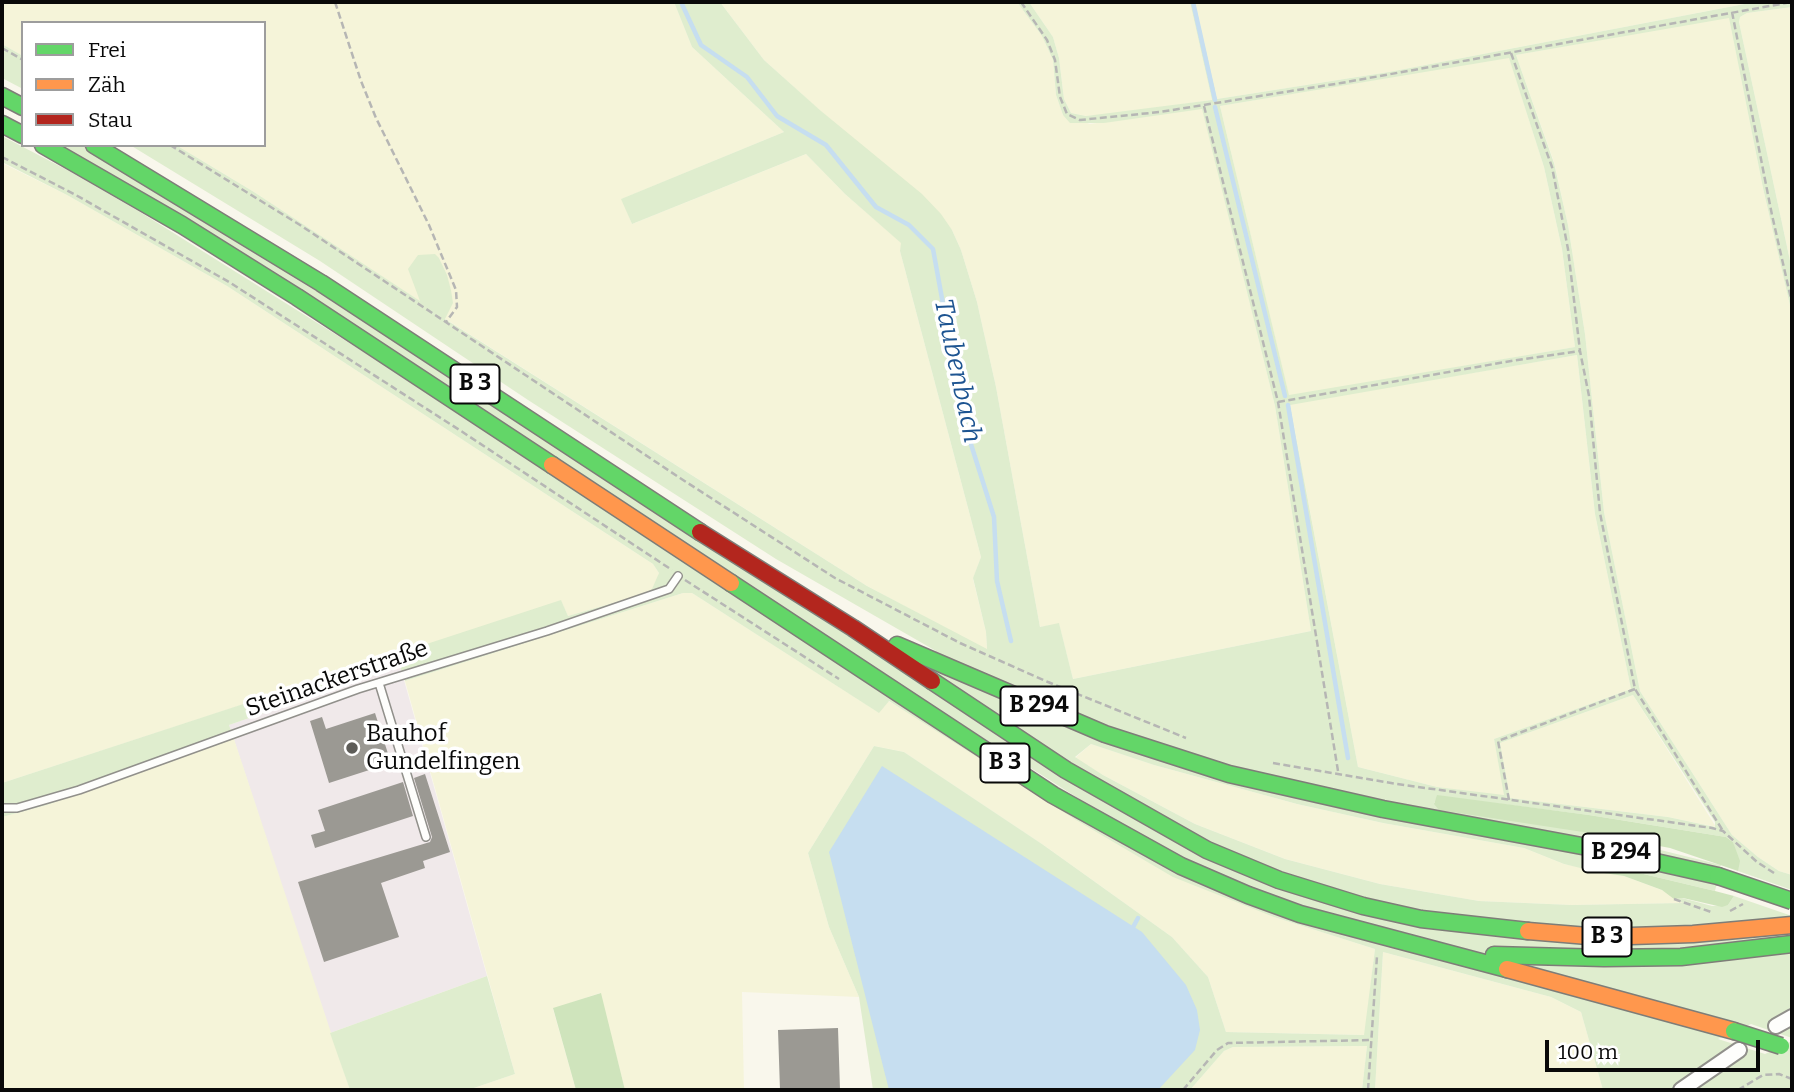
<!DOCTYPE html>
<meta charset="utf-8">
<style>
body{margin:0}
#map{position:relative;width:1794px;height:1092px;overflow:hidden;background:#f9f7ec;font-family:Bitter,serif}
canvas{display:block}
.frame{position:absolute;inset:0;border:4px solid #090909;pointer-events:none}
.legend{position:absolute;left:21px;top:21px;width:245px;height:126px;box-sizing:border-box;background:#fff;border:2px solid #9d9d9d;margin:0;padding:9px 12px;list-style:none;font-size:21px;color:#090909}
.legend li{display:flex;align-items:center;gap:14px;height:35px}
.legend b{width:35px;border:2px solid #9d9d9d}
.scale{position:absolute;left:1545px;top:1040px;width:215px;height:32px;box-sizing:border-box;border:4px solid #090909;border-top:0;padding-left:9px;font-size:21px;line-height:24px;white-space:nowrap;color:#090909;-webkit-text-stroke:5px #fff;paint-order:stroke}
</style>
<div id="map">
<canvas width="1794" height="1092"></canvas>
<div class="frame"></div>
<ul class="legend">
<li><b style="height:9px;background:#63d668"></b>Frei</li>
<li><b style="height:9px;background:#ff974d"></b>Zäh</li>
<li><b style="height:9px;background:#b3261e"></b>Stau</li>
</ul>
<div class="scale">100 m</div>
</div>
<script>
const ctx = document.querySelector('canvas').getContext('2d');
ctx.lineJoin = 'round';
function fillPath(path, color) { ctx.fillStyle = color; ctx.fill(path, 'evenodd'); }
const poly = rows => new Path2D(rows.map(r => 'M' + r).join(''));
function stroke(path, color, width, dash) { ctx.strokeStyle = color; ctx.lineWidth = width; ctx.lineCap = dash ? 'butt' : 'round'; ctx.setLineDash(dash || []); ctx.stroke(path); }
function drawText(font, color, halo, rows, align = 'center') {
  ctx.font = font + ' Bitter,serif'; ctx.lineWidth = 7; ctx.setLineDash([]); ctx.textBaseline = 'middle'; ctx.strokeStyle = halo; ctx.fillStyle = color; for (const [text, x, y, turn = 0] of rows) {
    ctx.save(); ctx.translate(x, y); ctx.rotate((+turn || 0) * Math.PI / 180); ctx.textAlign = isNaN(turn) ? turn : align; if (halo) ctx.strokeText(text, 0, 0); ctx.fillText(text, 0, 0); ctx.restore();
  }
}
fillPath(poly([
 [400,666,487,976,330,1033,229,725]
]), '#f0e9ea');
fillPath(poly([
 [2,2,674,2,692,47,784,132,622,199,632,224,806,154,845,194,902,243,900,251,981,557,973,579,986,632,987,650,867,586,444,318,451,290,439,258,421,302,254,192,176,145,264,145,264,23,23,23,23,56,2,44],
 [720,2,1017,2,1042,36,1053,60,1056,95,1063,115,1090,124,1202,108,1275,406,1311,631,1073,679,1059,624,1040,627,996,387,977,302,961,250,952,230,764,60],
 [1029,2,1190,2,1212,100,1104,115,1086,116,1071,113,1064,99,1059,58,1053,37],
 [1195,2,1755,2,1389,72,1217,99],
 [1792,7,1792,270,1739,22,1740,17,1747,13],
 [1729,17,1763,188,1792,314,1792,875,1779,871,1758,857,1732,835,1640,691,1604,512,1585,334,1568,225,1554,162,1516,55],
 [1509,57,1544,167,1562,249,1575,347,1289,396,1220,106],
 [2,163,67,195,227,286,653,564,659,573,657,583,652,590,644,594,568,616,561,601,2,783],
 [1577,355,1595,514,1631,689,1494,739,1505,796,1437,787,1358,767,1290,404],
 [683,593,692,593,878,712,888,701,1274,917,1375,949,1365,1035,1226,1032,1208,977,1172,937,1042,844,904,752,874,746,808,853,829,927,859,997,742,992,744,1090,625,1090,600,993,553,1009,576,1090,468,1090,515,1074,405,681],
 [1633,695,1716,827,1668,817,1510,798,1500,743],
 [234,739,350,1090,2,1090,2,817,47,805],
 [1091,744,1154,765,1297,804,1383,823,1524,848,1564,864,1624,876,1662,890,1686,903,1572,905,1479,901,1380,884,1285,859,1195,824,1103,775,1075,758],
 [1383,952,1551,997,1581,1012,1603,1090,1375,1090],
 [1367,1046,1362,1090,1190,1090,1224,1051,1233,1047]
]), '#f5f4d9');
fillPath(poly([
 [674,2,720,2,764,60,821,111,922,194,941,214,952,230,961,250,977,302,996,387,1040,627,1059,623,1073,679,1311,631,1275,406,1202,109,1104,123,1070,123,1063,115,1056,95,1053,60,1042,36,1017,2,1029,2,1053,37,1059,58,1064,99,1071,113,1086,116,1212,100,1190,2,1195,2,1217,99,1389,72,1755,2,1792,2,1792,7,1747,13,1740,17,1739,22,1792,270,1792,314,1763,188,1729,18,1516,55,1554,163,1568,225,1585,334,1604,512,1640,691,1732,835,1758,857,1779,871,1792,875,1792,890,1738,871,1733,842,1726,837,1589,815,1438,796,1434,803,1596,834,1721,865,1715,891,1593,862,1592,865,1597,872,1564,864,1524,848,1383,823,1297,804,1154,765,1091,744,1075,757,1103,775,1195,824,1285,859,1380,884,1479,901,1572,905,1683,903,1674,899,1682,898,1712,906,1728,905,1734,896,1792,916,1792,1038,1751,1024,1718,1039,1765,1054,1792,1041,1792,1090,1603,1090,1581,1012,1551,997,1383,952,1375,1090,1362,1090,1367,1046,1233,1047,1224,1051,1190,1090,873,1090,859,997,829,927,808,853,874,746,904,752,1042,844,1172,937,1208,977,1226,1032,1364,1035,1375,949,1274,917,1173,877,1076,820,889,701,879,713,692,593,683,593,405,681,400,666,229,725,234,739,47,805,2,817,2,783,561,600,568,616,644,594,652,589,659,573,653,564,227,286,67,195,2,162,2,136,69,171,140,212,1131,832,54,145,81,145,107,160,927,671,936,651,776,559,528,400,320,261,130,145,176,145,254,192,420,301,408,269,418,255,435,254,439,258,447,275,451,290,453,303,445,319,867,586,987,649,986,632,973,578,981,557,900,251,901,243,845,194,806,154,632,224,621,199,784,132,692,47],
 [1509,58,1544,167,1562,249,1575,347,1289,395,1220,106],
 [1577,355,1595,514,1631,689,1494,739,1504,795,1437,787,1358,767,1290,405],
 [1633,695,1715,822,1715,827,1668,817,1510,798,1500,743],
 [2,44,23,56,23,89,2,78],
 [487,976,515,1074,468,1090,350,1090,330,1033]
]), '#dfedce');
fillPath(poly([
 [1437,795,1589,815,1726,837,1733,842,1740,861,1738,871,1670,848,1596,834,1439,810,1434,804],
 [1593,862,1715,891,1734,896,1728,905,1722,907,1683,898,1674,899,1662,890,1624,876,1597,872,1592,865],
 [601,993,625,1090,576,1090,553,1008]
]), '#cfe4bc');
fillPath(poly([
 [882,766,1142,932,1186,985,1197,1010,1200,1030,1195,1050,1158,1090,889,1090,829,852]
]), '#c6def0');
stroke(poly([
 [681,2,701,45,747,77,777,116,826,145,876,207,909,225,933,249,947,326,961,363,963,419,994,517,997,581,1011,641],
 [1193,2,1215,100],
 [1215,107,1285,396],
 [1288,405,1348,758],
 [1131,931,1138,918]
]), '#c6def0', 4.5);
fillPath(poly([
 [375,713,391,763,329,783,310,721,322,717,326,729],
 [425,774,450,852,423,861,425,868,381,883,399,937,324,962,298,882,430,842,432,837,414,778],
 [403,782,413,816,315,848,311,835,325,831,318,810],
 [838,1028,840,1090,780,1090,778,1030]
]), '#9b9993');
const lane = poly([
 [379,683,426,837],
 [2,808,17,808,79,790,358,689,547,631,669,589,678,576]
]);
const street = poly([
 [1776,1026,1792,1017],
 [1681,1090,1739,1050]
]);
const fast = poly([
 [2,96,23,107],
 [2,124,23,135],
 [43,145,182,225,297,297,552,465],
 [94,145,321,283,700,532],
 [731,583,1053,795,1181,866,1248,895,1300,914,1507,969],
 [897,645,1105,734,1229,774,1383,809,1598,849,1718,876],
 [932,681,1066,770,1207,850,1279,880,1363,906,1421,919,1528,931],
 [1494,955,1604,958,1681,957,1792,944]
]);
const slow = poly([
 [552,465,731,583],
 [1528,931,1600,937,1693,934,1792,925],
 [1507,969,1734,1031]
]);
const jam = poly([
 [700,532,853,628,932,681]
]);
stroke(lane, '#91908b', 10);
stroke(street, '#91908b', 18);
stroke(fast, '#7e7d78', 19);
stroke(slow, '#7e7d78', 19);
stroke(jam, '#7e7d78', 19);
stroke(poly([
 [335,2,361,81,376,118,429,225,456,290,457,307,446,322],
 [1021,2,1047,40,1055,60,1060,97,1067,114,1080,120,1160,112,1341,83,1792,2],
 [1732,12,1772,215,1792,303],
 [2,48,23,60],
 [1511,53,1552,167,1568,249,1580,351,1589,396,1600,513,1635,689,1723,831],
 [1204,106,1278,402,1338,771],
 [170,145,300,225,680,478,835,578,960,643,1048,682,1186,738],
 [2,157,74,194,229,282,461,431,672,570],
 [1278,402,1511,361,1580,351],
 [685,580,839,679],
 [1273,763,1397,784,1712,828,1723,831,1757,862,1774,873],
 [1509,800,1498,741,1635,689],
 [1674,899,1711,912],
 [1730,911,1743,904],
 [1183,1090,1217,1050,1228,1043,1371,1040],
 [1368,1090,1377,956],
 [1738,1090,1763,1075,1779,1074,1792,1079]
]), '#b6b6b4', 2.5, [7, 3.5]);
stroke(lane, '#fefefc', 7);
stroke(street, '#fefefc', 14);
stroke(fast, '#63d668', 16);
stroke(slow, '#ff974d', 16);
stroke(jam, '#b3261e', 16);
const fastBridge = poly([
 [1718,876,1792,901],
 [1734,1031,1781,1046]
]);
stroke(fastBridge, '#7e7d78', 19, []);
stroke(fastBridge, '#63d668', 16);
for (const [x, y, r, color] of [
 [352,748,7,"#5d5c58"]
]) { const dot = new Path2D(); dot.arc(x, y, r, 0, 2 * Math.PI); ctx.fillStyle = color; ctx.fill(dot); stroke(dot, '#fff', 2.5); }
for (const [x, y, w] of [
 [475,384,49],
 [1039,706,77],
 [1005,763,49],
 [1621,853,77],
 [1607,937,49]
]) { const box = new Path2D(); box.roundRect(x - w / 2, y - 19.5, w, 39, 5); ctx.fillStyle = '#fff'; ctx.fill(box); stroke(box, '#090909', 2); }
drawText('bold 23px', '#090909', null, [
 ["B 3",475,384],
 ["B 294",1039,706],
 ["B 3",1005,763],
 ["B 294",1621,853],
 ["B 3",1607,937]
]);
drawText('24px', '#090909', '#fff', [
 ["Steinackerstraße",337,679,-19]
]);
drawText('24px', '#090909', '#fff', [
 ["Bauhof",366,734],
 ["Gundelfingen",366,762]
], 'left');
drawText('italic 26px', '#1d5491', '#fff', [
 ["Taubenbach",957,371,78]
]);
</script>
